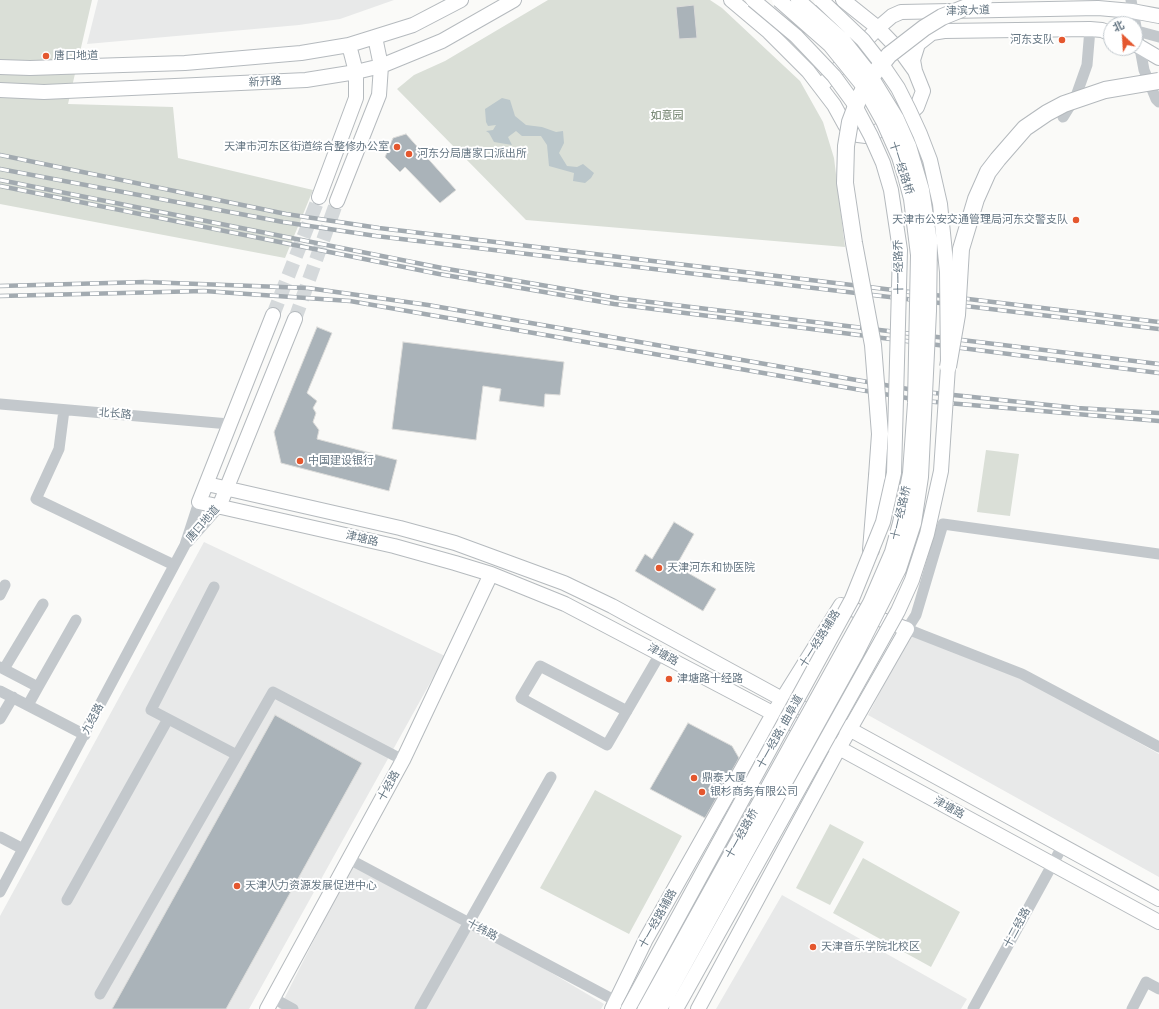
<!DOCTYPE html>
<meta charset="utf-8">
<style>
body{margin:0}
#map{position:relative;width:1159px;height:1009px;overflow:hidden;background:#fafaf8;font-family:Manrope,"Noto Sans SC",sans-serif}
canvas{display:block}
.north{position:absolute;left:1103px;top:16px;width:40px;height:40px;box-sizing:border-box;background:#fff;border:1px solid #c1c8cd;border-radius:50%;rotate:335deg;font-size:11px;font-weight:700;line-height:16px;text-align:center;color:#657683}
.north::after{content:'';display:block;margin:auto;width:14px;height:18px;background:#e4572e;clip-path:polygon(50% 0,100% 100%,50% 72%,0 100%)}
</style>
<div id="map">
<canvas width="1159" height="1009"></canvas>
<div class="north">北</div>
</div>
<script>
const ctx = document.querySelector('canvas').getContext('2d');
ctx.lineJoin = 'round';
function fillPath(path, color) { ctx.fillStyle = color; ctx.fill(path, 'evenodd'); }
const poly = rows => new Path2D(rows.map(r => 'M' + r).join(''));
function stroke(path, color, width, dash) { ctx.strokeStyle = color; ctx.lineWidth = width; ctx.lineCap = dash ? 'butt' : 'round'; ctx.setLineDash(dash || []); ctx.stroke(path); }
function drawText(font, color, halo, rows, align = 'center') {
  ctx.font = font + ' Manrope,"Noto Sans SC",sans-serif'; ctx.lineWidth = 4; ctx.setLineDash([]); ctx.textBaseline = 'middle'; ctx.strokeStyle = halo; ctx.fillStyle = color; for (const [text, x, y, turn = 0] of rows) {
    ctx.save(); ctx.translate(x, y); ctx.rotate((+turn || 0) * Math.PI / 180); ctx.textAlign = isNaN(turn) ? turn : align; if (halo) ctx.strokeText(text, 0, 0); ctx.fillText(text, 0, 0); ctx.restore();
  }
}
fillPath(poly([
 [98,0,394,0,340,19,299,25,87,44],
 [204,542,445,656,249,1009,0,1009,0,916],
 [915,626,1021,677,1159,754,1159,877,868,715],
 [356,857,604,1004,601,1009,279,1009],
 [782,895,967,999,961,1009,716,1009]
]), '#e8e9e9');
fillPath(poly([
 [0,0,92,0,68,104,173,107,178,158,313,190,285,258,0,204],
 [548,0,710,0,722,8,800,81,823,122,834,158,845,247,526,220,397,89,414,75,445,61],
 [986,450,1019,454,1010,516,977,512],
 [595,790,682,836,629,934,540,888],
 [830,824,864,842,830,905,796,888],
 [863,858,960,912,931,967,833,913]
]), '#dadfd7');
fillPath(poly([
 [502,98,510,100,515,116,526,125,542,127,556,132,563,131,564,143,559,153,567,166,577,167,583,164,594,173,591,178,585,183,573,181,574,173,549,166,547,145,541,136,522,136,516,131,508,137,512,145,494,142,489,133,486,131,493,130,496,125,488,126,486,122,485,109]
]), '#bbc7cb');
const building = poly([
 [694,5,697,38,679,39,676,7,694,5],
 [406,134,456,190,440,203,405,167,400,172,385,157,393,138,406,134],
 [317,327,332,333,307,393,317,401,313,408,316,413,313,422,319,430,317,439,397,460,389,491,281,463,274,432,317,327],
 [403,342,564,362,560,395,545,394,544,407,499,401,501,389,483,386,476,440,392,429,403,342],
 [674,522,694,534,676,566,716,589,703,611,635,571,645,554,652,559,674,522],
 [275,715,362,763,226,1009,112,1009,275,715],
 [688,723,732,746,739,758,705,818,650,789,688,723]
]);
fillPath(building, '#aab3b9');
stroke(building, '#dcdcda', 1);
stroke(poly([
 [273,315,319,197],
 [295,319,337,201]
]), '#d5d9db', 14, [14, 7]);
const major = poly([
 [731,0,769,32,808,71,834,105,845,125,852,132,858,135,866,136,892,125,906,117,917,107,923,91,915,71,902,53,878,28,843,0],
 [1135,44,1159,58],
 [0,67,30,68,185,63,301,53,349,45,413,25,461,0],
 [915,71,913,60,918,44,932,33,944,31,1090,29,1102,30,1111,34],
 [824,83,878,28,892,16,901,12,1098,8,1132,11,1159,16],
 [0,90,44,92,306,80,356,72,381,66,442,41,514,0],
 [319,197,356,98,356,72,349,45],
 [337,201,379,95,381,66,375,37],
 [273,315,199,502,394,546,455,563,491,574,565,604,839,748,1159,922],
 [207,484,400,528,455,543,564,583,612,606,782,699,851,730,1159,899],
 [219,507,295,319],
 [267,1009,403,760,491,574],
 [612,1009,646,939,773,714,841,605,907,629,839,748,698,1009]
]);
const highway = poly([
 [871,550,877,476]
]);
stroke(major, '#b5babe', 16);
stroke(highway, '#b4b9bd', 18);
stroke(poly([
 [1131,0,1144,70,1156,99,1159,102],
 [1137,31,1159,37],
 [1063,117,1076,96,1087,65,1090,29],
 [0,404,229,424],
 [64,410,59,449,36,499,174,565],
 [188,542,219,507],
 [1159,554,943,524,916,615,907,629,1022,674,1159,747],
 [214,587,151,710,237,755],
 [0,595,5,585],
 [0,667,38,687,76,620],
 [4,669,43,604],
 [0,691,85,735],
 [28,705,38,687],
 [627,711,540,666,521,698,607,745,660,654],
 [0,719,13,697],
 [0,837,23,849],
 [349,859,616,1001],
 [0,892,185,545,199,502],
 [67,900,168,719],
 [100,994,273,692,403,760],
 [273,998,293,1009],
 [420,1009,551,777],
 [973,1009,1062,847],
 [1132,1009,1146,982,1159,989]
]), '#c3c8cc', 11);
stroke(major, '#fff', 14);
stroke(highway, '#fff', 16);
const rail = poly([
 [0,155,286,214,379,228,1159,322],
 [0,169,283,222,376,236,1159,329],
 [0,180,442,268,617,298,1159,364],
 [0,186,439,274,614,304,1159,373],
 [0,286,145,282,308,288,428,305,925,392,1077,408,1159,413],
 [0,296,204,291,350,301,924,401,1159,421]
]);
stroke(rail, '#a2aab0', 4.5);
stroke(rail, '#fff', 3, [9]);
const majorBridge = poly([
 [628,1009,852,599,883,522,894,473,900,250,891,190,883,163,871,136,853,102,834,76,796,36,753,0],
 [645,1009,870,603,892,552,900,523,910,473,915,403,918,255,911,199,905,176,899,157,883,121,864,87,830,45,779,0],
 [660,1009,856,654,899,569,914,523,921,477,929,311,930,242,922,190,909,146,897,119,867,70,844,41,798,0],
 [676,1009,898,611,912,580,927,534,941,471,948,367,947,272,940,204,930,160,920,134,909,110,898,88,881,63,863,40,821,0]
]);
const highwayBridge = poly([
 [948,367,957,315,961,249,976,199,988,172,998,159,1025,128,1047,113,1064,104,1105,90,1159,81],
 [877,476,880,434,873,345,854,243,845,183,846,146,850,122,859,98,868,81,889,55,924,28,942,17,984,0]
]);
stroke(majorBridge, '#b5babe', 16, []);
stroke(highwayBridge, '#b4b9bd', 18, []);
stroke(majorBridge, '#fff', 14);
stroke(highwayBridge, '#fff', 16);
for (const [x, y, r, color] of [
 [1062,40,4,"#e4572e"],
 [46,56,4,"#e4572e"],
 [397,147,4,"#e4572e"],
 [409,154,4,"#e4572e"],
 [1076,220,4,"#e4572e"],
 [300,461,4,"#e4572e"],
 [659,568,4,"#e4572e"],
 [669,679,4,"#e4572e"],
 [694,778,4,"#e4572e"],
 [702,792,4,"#e4572e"],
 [237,886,4,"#e4572e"],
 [813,947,4,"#e4572e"]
]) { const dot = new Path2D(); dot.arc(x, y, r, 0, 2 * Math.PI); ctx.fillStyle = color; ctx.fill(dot); stroke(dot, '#fff', 1.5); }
drawText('11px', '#657683', '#fff', [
 ["津滨大道",968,11,-2],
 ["新开路",265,82,-3],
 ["十一经路桥",901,168,72],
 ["十一经路乔",899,267,-91],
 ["北长路",115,414,5],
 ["十一经路桥",901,513,-77],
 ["唐口地道",203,524,-49],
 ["津塘路",362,539,13],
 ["十一经路辅路",820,639,-58],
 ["津塘路",663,655,29],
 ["九经路",93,719,-62],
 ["十一经路; 曲阜道",780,732,-61],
 ["十经路",389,786,-61],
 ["津塘路",949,808,29],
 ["十一经路桥",742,834,-61],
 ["十一经路辅路",658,919,-61],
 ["十二经路",1017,928,-62],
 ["十纬路",482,930,28]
]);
drawText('11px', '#657683', '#fff', [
 ["河东支队",1054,40,"right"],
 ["唐口地道",54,56],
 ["天津市河东区街道综合整修办公室",389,147,"right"],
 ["河东分局唐家口派出所",417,154],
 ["天津市公安交通管理局河东交警支队",1068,220,"right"],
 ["中国建设银行",308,461],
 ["天津河东和协医院",667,568],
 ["津塘路十经路",677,679],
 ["鼎泰大厦",702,778],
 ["银杉商务有限公司",710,792],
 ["天津人力资源发展促进中心",245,886],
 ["天津音乐学院北校区",821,947]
], 'left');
drawText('11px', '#687a64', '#fff', [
 ["如意园",667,116]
]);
</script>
